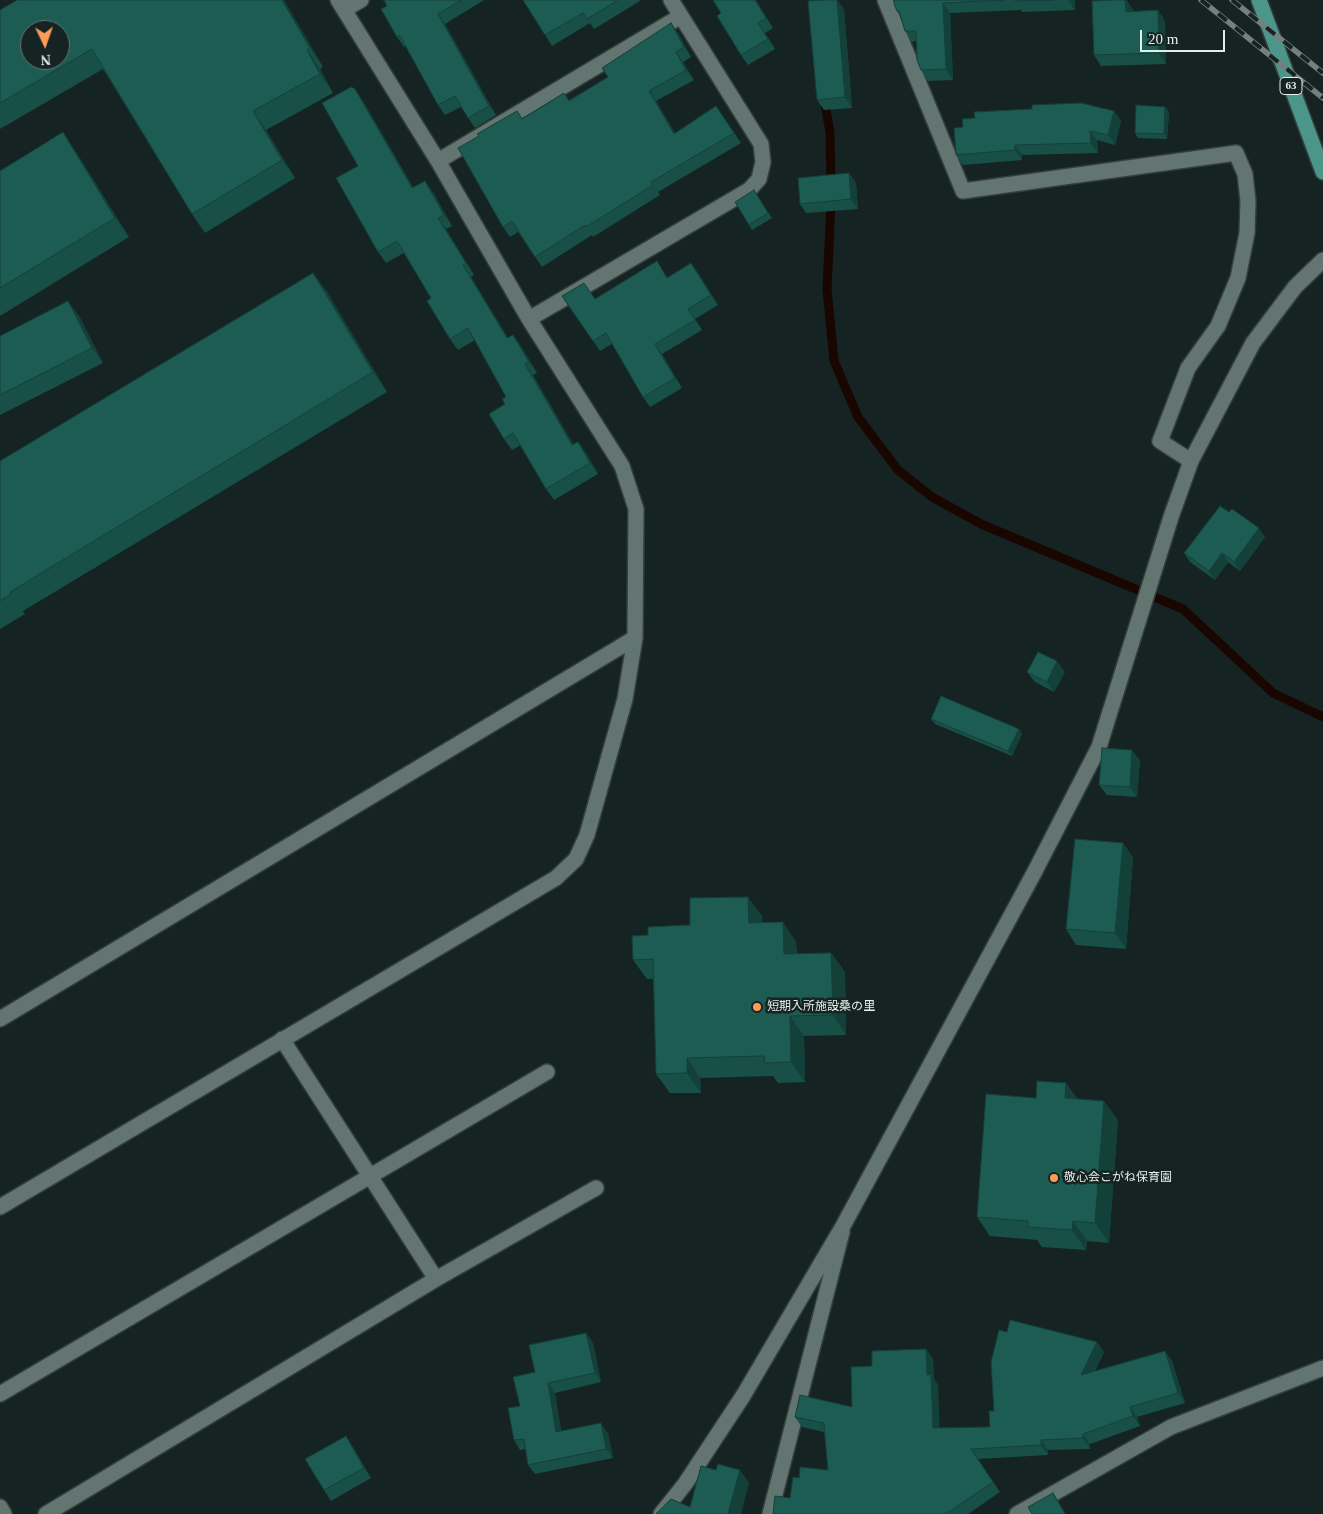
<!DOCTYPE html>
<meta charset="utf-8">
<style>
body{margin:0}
#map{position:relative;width:1323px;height:1514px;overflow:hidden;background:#152422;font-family:"Times New Roman",serif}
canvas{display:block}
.north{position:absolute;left:20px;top:20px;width:50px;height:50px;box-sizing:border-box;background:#152422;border:1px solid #677472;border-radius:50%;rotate:177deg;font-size:14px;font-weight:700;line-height:20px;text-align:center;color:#e3edeb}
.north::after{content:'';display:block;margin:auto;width:18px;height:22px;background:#fe9b58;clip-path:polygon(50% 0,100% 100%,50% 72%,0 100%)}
.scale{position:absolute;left:1140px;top:30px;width:85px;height:22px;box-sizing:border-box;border:2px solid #e3edeb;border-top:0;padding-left:6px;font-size:15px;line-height:18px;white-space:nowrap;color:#e3edeb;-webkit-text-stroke:4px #152422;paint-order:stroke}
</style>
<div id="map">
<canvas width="1323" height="1514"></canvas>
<div class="north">N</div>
<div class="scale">20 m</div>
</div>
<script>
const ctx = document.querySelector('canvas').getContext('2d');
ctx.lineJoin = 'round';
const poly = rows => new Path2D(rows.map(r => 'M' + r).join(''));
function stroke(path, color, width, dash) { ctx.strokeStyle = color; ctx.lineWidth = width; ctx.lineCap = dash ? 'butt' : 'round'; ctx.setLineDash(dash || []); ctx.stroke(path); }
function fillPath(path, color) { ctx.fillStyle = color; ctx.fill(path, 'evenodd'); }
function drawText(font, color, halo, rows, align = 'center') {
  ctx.font = font + ' "Times New Roman","Noto Sans JP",serif'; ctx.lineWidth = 5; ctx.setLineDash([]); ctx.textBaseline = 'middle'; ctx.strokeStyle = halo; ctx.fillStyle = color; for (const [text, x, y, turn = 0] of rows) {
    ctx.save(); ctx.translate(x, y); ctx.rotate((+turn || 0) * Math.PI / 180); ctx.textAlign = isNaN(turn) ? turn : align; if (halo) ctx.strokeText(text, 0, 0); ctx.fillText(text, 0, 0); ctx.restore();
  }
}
stroke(poly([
 [824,99,830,132,831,186],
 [831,201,827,289,834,361,858,417,898,470,932,497,981,524,1183,609,1273,693,1323,717]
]), '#1a0600', 9);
const street = poly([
 [338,0,438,161,529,319,749,190,759,179,763,162,761,144,671,0],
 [885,0,963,191,1236,153,1245,174,1248,201,1247,233,1238,278,1218,326,1188,368,1160,441,1191,461],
 [344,10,361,0],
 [438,161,681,16],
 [0,1019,635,638],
 [282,1039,436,1279],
 [0,1207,556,878,576,859,587,835,625,699,635,638,636,509,622,466,529,319],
 [0,1394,547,1072],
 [0,1507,4,1514],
 [46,1514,436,1279,596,1188],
 [770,1514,842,1232],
 [1017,1514,1171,1427,1323,1368]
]);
const secondary = poly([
 [661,1514,685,1484,743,1396,843,1226,1034,873,1099,747,1171,517,1191,461,1253,343,1295,287,1323,260]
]);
const primary = poly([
 [1259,0,1323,172]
]);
stroke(street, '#343f3c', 18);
stroke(secondary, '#343f3c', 18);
stroke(primary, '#343f3c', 18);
stroke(street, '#637571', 15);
stroke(secondary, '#637571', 15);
stroke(primary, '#4c958a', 15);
const rail = poly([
 [1201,0,1323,98],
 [1232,0,1323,73]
]);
stroke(rail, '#73807e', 5.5);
stroke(rail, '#152422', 4, [11]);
fillPath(poly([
 [17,0,284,0,323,67,320,69,333,93,266,130,295,178,205,233,192,214,103,69,0,129,0,10],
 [384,0,484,0,445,24,496,115,475,128,461,107,445,115,438,105,406,46,404,47,397,37,387,6],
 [523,0,639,0,640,1,594,29,590,23,552,46],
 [713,0,756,0,773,28,765,33,775,49,748,65,741,55,721,13],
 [823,0,837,0,844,9,852,108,824,110,817,100],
 [894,0,1075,0,1075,10,1022,12,1021,10,950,13,953,80,928,81,921,70,916,41,912,42,905,31,901,18,897,11],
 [1113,0,1126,0,1133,10,1133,11,1165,21,1166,64,1101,66,1094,55],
 [671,23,678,33,691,57,683,62,694,80,656,101,675,133,716,106,741,143,658,192,660,195,593,237,592,235,542,267,518,232,510,237,503,227,517,111,522,118,564,93,569,100,608,77],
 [355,89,363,101,413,187,433,192,452,226,446,229,474,275,471,277,508,338,513,335,521,346,537,373,533,375,573,444,578,442,586,453,598,474,554,500,546,489,521,445,512,450,504,439,505,404,506,397,475,340,458,350,450,339,431,298,404,253,386,263,378,252,358,166],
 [1165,107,1169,112,1167,139,1138,138,1135,133],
 [1114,111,1121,121,1115,145,1097,140,1098,153,1022,155,1022,160,963,165,956,155],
 [76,152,129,237,0,316,0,171],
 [849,173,856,183,858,209,806,213,800,204],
 [757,195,772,218,752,230,749,225],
 [313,273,327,292,387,392,23,611,25,614,0,629,0,461],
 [698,273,718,305,695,319,702,330,662,354,682,388,650,407,643,397,612,344,600,351,562,296,595,299,668,277],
 [79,316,103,363,0,415,0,336],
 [1265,537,1240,571,1228,562,1215,580,1190,562,1184,553],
 [1027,672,1065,672,1054,692,1035,682],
 [931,719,1019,729,1022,734,1012,756,935,724],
 [1140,760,1137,797,1107,795,1099,785],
 [1123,843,1133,858,1126,949,1076,945,1066,929],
 [762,916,762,923,783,922,796,942,797,954,831,953,845,972,846,1035,804,1036,805,1082,778,1083,773,1076,700,1078,701,1093,670,1093,656,1074,654,979,647,979,633,960,648,935,690,925],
 [1036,1098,1077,1099,1118,1120,1109,1243,1087,1241,1086,1250,1042,1247,1037,1240,990,1236,977,1217],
 [586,1333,593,1343,601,1382,555,1393,561,1431,608,1433,613,1458,535,1474,528,1465,526,1449,520,1450,514,1440,535,1372],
 [926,1349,933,1359,934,1379,938,1385,939,1428,990,1427,994,1411,1104,1352,1095,1371,1165,1351,1172,1361,1185,1403,1137,1417,1140,1426,1090,1444,1090,1449,1048,1450,1048,1455,978,1459,1000,1492,968,1514,773,1514,790,1498,799,1478,828,1470,824,1432,802,1427,795,1417,852,1407,872,1366],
 [353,1447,371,1478,331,1501,324,1490]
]), '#184f47');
fillPath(poly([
 [282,0,284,0,323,67,310,48],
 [755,0,756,0,773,28,766,18],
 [837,0,844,9,852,108,845,97],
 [1068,0,1075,0,1075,10],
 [1125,0,1133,10,1133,22,1126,12],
 [943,3,950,13,953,80,946,69],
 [1158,10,1165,21,1166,64,1159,53],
 [438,14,445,24,496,115,489,106],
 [671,23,678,33,691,57,684,47],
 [307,50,320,69,333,93,320,74],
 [676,52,683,62,694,80,686,70],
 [355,89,363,101,420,199,412,188],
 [649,91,656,101,681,144,674,134],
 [1165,107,1169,112,1167,139,1164,134],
 [253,111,266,130,295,178,282,160],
 [1114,111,1121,121,1115,145,1108,135],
 [1090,131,1097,140,1098,153,1091,143],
 [63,132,76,152,129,237,115,218],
 [1015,145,1022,155,1022,160,1015,150],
 [849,173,856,183,858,209,851,199],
 [425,181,433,192,452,226,444,215],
 [438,218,446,229,474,275,466,263],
 [691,263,698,273,718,305,711,295],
 [463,265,471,277,515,350,507,338],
 [313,273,327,292,387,392,373,372],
 [68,301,79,316,103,363,92,348],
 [513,335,521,346,537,373,529,362],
 [655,344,662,354,682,388,675,378],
 [525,364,533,375,580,456,572,445],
 [578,442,586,453,598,474,590,463],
 [1259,528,1265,537,1240,571,1234,562],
 [1222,553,1228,562,1215,580,1209,571],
 [1057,661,1065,672,1054,692,1047,682],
 [1019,729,1022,734,1012,756,1008,751],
 [1132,750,1140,760,1137,797,1130,787],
 [1123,843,1133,858,1126,949,1115,933],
 [748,897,762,916,763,943,749,923],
 [783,922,796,942,797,974,784,954],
 [831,953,845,972,846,1035,833,1015],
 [790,1016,804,1036,805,1082,791,1062],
 [687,1058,700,1078,701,1093,687,1073],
 [1066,1083,1080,1102,1065,1098],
 [1104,1101,1118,1120,1109,1243,1095,1223],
 [1073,1221,1087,1241,1086,1250,1072,1230],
 [586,1333,593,1343,601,1382,595,1373],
 [1097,1342,1104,1352,1088,1386,1081,1375],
 [926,1349,933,1359,934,1379,938,1385,940,1439,933,1428,927,1375],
 [1165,1351,1172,1361,1185,1403,1178,1393],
 [548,1383,555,1393,563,1442,556,1432],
 [1130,1407,1137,1417,1140,1426,1133,1416],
 [601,1423,608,1433,613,1458,606,1449],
 [1083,1434,1090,1444,1090,1449,1083,1438],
 [346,1436,353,1447,371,1478,364,1468],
 [1041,1440,1048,1450,1048,1455,1041,1445],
 [740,1470,749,1483,741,1514,728,1514],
 [1053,1493,1059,1502,1066,1514,1065,1514]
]), '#14403a');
const building = poly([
 [17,0,282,0,310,48,307,50,320,74,253,111,282,160,192,214,92,49,0,103,0,10,17,0],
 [30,30,60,30,60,60,30,60,30,30],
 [384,0,461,0,438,14,489,106,468,118,455,96,438,105,400,36,397,37,381,9,387,6,384,0],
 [523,0,618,0,587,19,583,13,545,35,523,0],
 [713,0,755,0,766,18,758,23,768,39,741,55,717,16,721,13,713,0],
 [823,0,837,0,845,97,817,100,808,1,823,0],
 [894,0,1005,0,943,3,946,69,921,70,917,60,916,31,905,31,899,11,897,11,894,4,894,0],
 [1015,0,1054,0,1015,1,1015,0],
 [1113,0,1125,0,1126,12,1158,10,1159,53,1094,55,1092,1,1113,0],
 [671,23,684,47,676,52,686,70,649,91,674,134,716,106,734,133,651,182,653,185,586,227,585,225,535,257,512,221,503,227,458,148,479,136,477,134,517,111,522,119,564,93,569,101,608,77,602,68,671,23],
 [351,87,355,89,412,188,425,181,444,215,438,218,466,263,463,265,507,338,513,335,529,362,525,364,572,445,578,442,590,463,546,489,513,433,504,439,489,414,505,404,502,399,506,397,468,328,450,339,427,301,431,298,397,241,378,252,336,178,358,166,322,103,351,87],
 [1081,103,1114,111,1108,135,1090,131,1091,143,1015,145,1015,150,956,155,954,128,963,127,962,119,975,118,974,112,1032,109,1032,105,1081,103],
 [1136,105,1165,107,1164,134,1135,133,1136,105],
 [63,132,115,218,0,288,0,171,63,132],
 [849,173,851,199,800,204,798,178,849,173],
 [754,190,768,213,749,225,735,202,754,190],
 [657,261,667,278,691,263,711,295,688,309,695,320,655,344,675,378,643,397,606,333,593,341,562,296,584,283,595,299,657,261],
 [313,273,373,372,10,592,11,594,0,601,0,461,313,273],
 [68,301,92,348,0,395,0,336,68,301],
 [1220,506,1229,512,1232,509,1259,528,1234,562,1222,553,1209,571,1184,553,1220,506],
 [1038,652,1057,661,1047,682,1027,672,1038,652],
 [941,696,1019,729,1008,751,931,719,941,696],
 [1102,748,1132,750,1130,787,1099,785,1102,748],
 [1075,839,1123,843,1115,933,1066,929,1075,839],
 [748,897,749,923,783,922,784,954,831,953,833,1015,790,1016,791,1062,765,1063,764,1056,687,1058,687,1073,656,1074,653,959,633,960,632,936,648,935,648,927,690,925,690,898,748,897],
 [1037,1081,1066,1083,1065,1098,1104,1101,1095,1223,1073,1221,1072,1230,1028,1227,1028,1221,977,1217,986,1094,1036,1098,1037,1081],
 [1010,1320,1097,1342,1081,1375,1165,1351,1178,1393,1130,1407,1133,1416,1083,1434,1083,1438,1041,1440,1041,1445,971,1449,993,1482,952,1510,944,1514,773,1514,775,1496,790,1498,793,1477,799,1478,800,1467,828,1470,824,1423,795,1417,800,1395,852,1407,851,1367,872,1366,872,1351,926,1349,927,1375,931,1374,933,1428,990,1427,989,1411,994,1411,991,1362,999,1330,1007,1332,1010,1320],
 [586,1333,595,1373,548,1383,556,1432,601,1423,606,1449,528,1465,524,1439,514,1440,508,1408,520,1406,513,1377,535,1372,529,1345,586,1333],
 [346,1436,364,1468,324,1490,305,1459,346,1436],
 [718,1464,740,1470,728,1514,656,1514,671,1499,690,1507,701,1466,716,1470,718,1464],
 [1053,1493,1065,1514,1032,1514,1028,1507,1053,1493]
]);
fillPath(building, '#1c5c53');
stroke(building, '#14403a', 1);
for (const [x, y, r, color] of [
 [757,1007,5,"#fe9b58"],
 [1054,1178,5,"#fe9b58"]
]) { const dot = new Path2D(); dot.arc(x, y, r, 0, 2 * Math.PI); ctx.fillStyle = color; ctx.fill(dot); stroke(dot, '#152422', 2); }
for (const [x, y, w] of [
 [1291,86,22]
]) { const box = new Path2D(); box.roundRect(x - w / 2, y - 8.5, w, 17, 4); ctx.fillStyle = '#152422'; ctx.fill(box); stroke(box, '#e3edeb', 1); }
drawText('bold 11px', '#e3edeb', null, [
 ["63",1291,86]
]);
drawText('12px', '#e3edeb', '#152422', [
 ["短期入所施設桑の里",767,1007],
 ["敬心会こがね保育園",1064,1178]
], 'left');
</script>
